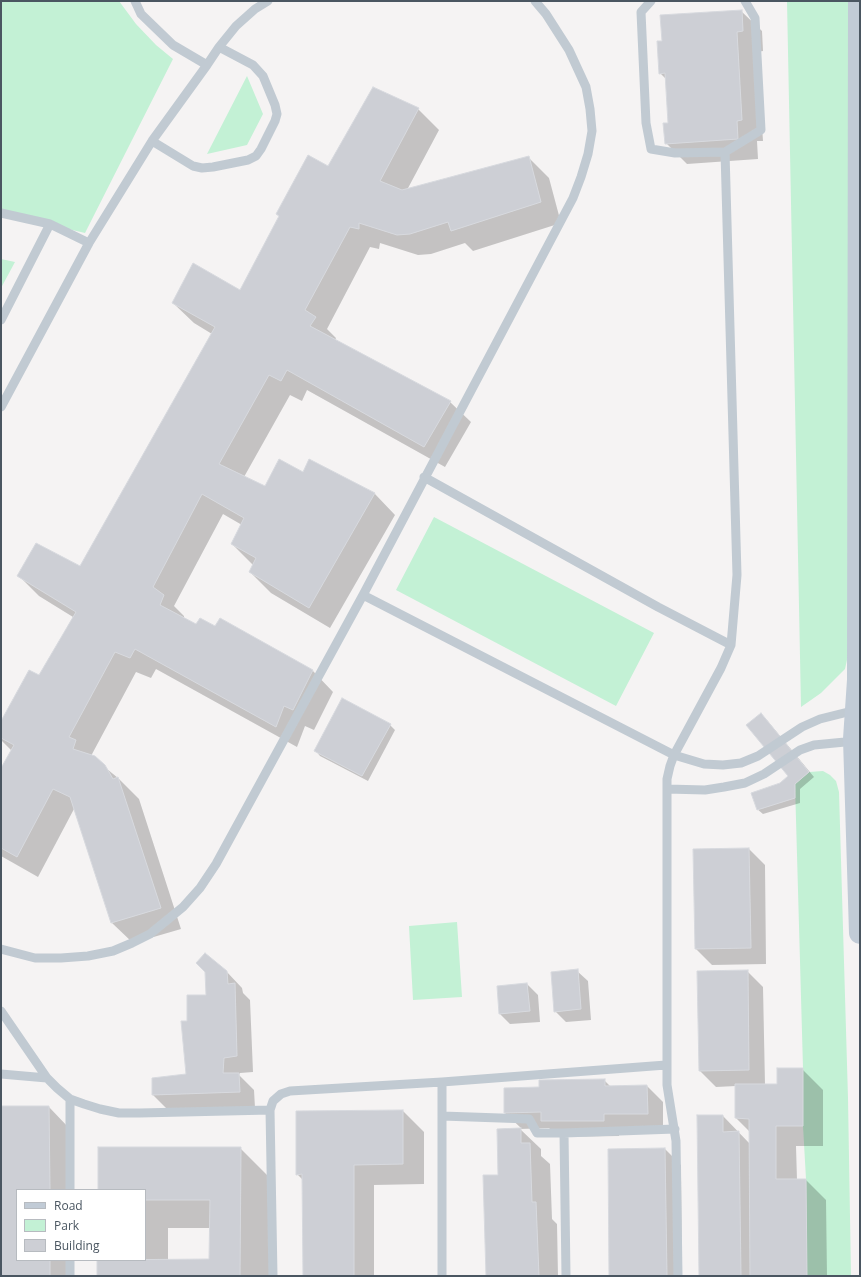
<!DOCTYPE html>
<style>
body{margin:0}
#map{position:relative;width:861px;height:1277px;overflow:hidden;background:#f5f3f3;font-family:"Open Sans",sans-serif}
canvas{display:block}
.frame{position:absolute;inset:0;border:2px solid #4a5661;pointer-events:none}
.legend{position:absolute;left:16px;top:1189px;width:130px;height:72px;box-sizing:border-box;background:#fff;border:1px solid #b7bbc0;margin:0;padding:5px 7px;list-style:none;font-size:12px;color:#4a5661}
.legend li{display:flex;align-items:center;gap:8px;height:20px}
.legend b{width:20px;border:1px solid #b7bbc0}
</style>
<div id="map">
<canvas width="861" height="1277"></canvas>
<div class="frame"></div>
<ul class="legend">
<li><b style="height:5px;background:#c1cbd6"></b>Road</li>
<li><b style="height:11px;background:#c3f1d5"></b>Park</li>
<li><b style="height:11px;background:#cdcfd5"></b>Building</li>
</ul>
</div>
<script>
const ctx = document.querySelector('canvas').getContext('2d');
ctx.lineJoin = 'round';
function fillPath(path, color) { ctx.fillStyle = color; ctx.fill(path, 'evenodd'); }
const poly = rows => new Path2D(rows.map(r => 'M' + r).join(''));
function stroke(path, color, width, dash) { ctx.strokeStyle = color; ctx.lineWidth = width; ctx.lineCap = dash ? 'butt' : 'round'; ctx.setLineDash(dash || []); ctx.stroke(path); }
fillPath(poly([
 [1,1,119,1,136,24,156,45,173,59,85,233,1,213],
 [787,1,852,1,850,646,845,669,821,693,801,707],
 [247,76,263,114,247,145,207,154],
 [1,259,15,262,1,288],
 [434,517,654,633,616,706,396,590],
 [823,771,830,775,836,781,839,792,848,1098,851,1276,807,1276,806,1179,803,1126,803,1068,795,784,809,772],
 [457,922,462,997,413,1000,409,926]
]), '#c3f1d5');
fillPath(poly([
 [741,11,762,31,763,51,757,52,763,141,757,141,758,159,687,164,666,143,669,124,667,80,660,73],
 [418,109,439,130,407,190,528,157,549,178,561,223,473,251,465,243,431,254,418,255,380,243,379,249,370,247,327,329,336,338,335,340,450,402,471,422,445,467,307,390,302,401,290,395,244,477,265,488,303,474,309,460,375,494,395,515,330,628,271,593,250,572,253,565,232,544,242,525,223,514,174,606,184,616,184,618,197,625,216,628,220,619,313,671,333,692,314,730,305,726,297,747,156,669,151,678,136,672,91,756,118,778,139,799,181,929,133,943,112,923,74,809,38,877,1,856,1,770,12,751,1,740,1,723,40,677,73,617,39,596,18,575,81,568,212,334,194,323,173,303,241,292,328,167],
 [766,719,814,777,800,789,800,803,763,814,757,809,780,784,790,776],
 [390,725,395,730,368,781,320,756,315,750],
 [749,849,765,865,766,964,712,965,696,949,694,850],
 [226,971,242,988,243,993,250,1000,253,1072,240,1073,239,1075,254,1090,255,1108,169,1111,153,1095,187,1075,188,1022],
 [577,971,588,981,591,1020,566,1022,555,1011],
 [747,971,763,987,765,1085,778,1085,802,1069,823,1090,823,1146,796,1146,797,1180,806,1180,826,1200,827,1276,700,1276,698,1116,723,1116,750,1144,750,1132,736,1118,736,1086,716,1087,700,1071],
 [527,984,538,995,540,1022,510,1024,500,1014],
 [604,1080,611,1087,647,1086,663,1102,663,1129,619,1130,619,1136,558,1137,549,1128,520,1129,541,1149,541,1156,550,1164,552,1219,557,1224,558,1276,487,1276,499,1176,498,1129,521,1128,505,1113,540,1088],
 [1,1107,49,1107,69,1128,70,1190,17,1190,17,1260,70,1260,70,1276,1,1276],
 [403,1111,424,1132,424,1184,374,1185,374,1276,304,1276,303,1180,297,1174],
 [240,1148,269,1177,269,1276,98,1276,145,1260,145,1190,99,1190],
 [168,1228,210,1228,210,1260,168,1260],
 [665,1149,681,1165,682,1276,610,1276,609,1150]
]), '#0003');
const building = poly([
 [742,10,743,31,737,32,742,120,737,121,738,139,665,144,663,123,668,123,665,73,659,74,657,41,662,41,660,15,742,10],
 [373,87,419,108,380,181,402,190,529,156,541,202,451,231,448,222,410,234,397,235,359,223,359,229,350,227,305,310,316,317,310,326,451,401,424,447,287,370,281,381,269,375,219,464,265,486,279,459,303,472,309,459,375,493,309,608,249,572,256,558,231,544,244,518,202,494,153,587,164,595,160,605,196,624,200,618,215,626,220,618,313,670,293,710,284,706,276,727,135,649,130,658,115,652,69,737,76,740,73,749,95,756,105,765,113,779,118,777,161,908,111,923,70,797,53,789,17,857,1,848,1,768,14,745,1,738,1,721,29,670,39,675,76,612,17,576,36,543,80,566,215,327,172,303,193,263,240,290,279,216,276,214,308,155,328,166,373,87],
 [342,698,391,724,362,776,314,751,342,698],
 [761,713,809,772,795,784,795,798,757,810,751,793,780,783,788,776,746,725,761,713],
 [749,848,751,948,695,949,693,849,749,848],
 [205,953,227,971,228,984,235,983,237,1056,224,1058,223,1073,239,1073,240,1092,152,1095,152,1078,186,1074,181,1021,187,1021,187,995,206,995,205,972,196,963,205,953],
 [578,969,581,1009,554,1012,551,972,578,969],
 [748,970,749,1070,699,1071,697,971,748,970],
 [527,983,530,1011,499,1014,497,986,527,983],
 [777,1068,803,1068,803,1126,776,1126,776,1179,806,1179,807,1276,750,1276,749,1119,735,1118,735,1084,777,1084,777,1068],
 [605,1079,605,1086,647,1085,648,1114,604,1114,604,1121,541,1121,541,1112,504,1113,504,1088,539,1087,539,1080,605,1079],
 [1,1106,49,1106,50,1190,17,1190,17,1260,50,1260,50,1276,1,1276,1,1106],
 [403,1110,403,1164,354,1165,354,1276,303,1276,302,1174,296,1175,296,1111,403,1110],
 [697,1115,723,1115,723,1132,739,1131,741,1276,699,1276,697,1115],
 [521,1128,521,1143,530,1143,532,1202,536,1202,539,1276,486,1276,483,1175,498,1175,497,1129,521,1128],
 [98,1147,241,1147,240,1276,97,1276,97,1260,209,1259,210,1200,145,1200,145,1190,98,1190,98,1147],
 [665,1148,667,1276,609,1276,608,1149,665,1148]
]);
fillPath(building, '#cdcfd5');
stroke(building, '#d7d9de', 1);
stroke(poly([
 [135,1,141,14,173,45,207,65],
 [651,1,641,12,646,123,651,149,675,153,725,152],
 [152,141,193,166,202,168,213,167,248,160,256,156,261,149,275,121,277,114,275,105,263,76,253,65,219,47],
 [1,213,50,224,89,243],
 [1,320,50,224],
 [1,407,89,243,152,141,207,65,219,47,236,26,255,9,268,1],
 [424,477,658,607,731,645],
 [363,595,674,755,704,764,723,765,741,763,758,756,802,727,820,719,856,710],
 [667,789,705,790,724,787,745,783,764,774,800,750,814,745,845,742,854,739],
 [1,949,35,958,61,958,88,956,113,951,132,943,150,934,183,907,200,888,216,864,363,595,573,198,581,177,588,154,592,131,590,109,586,87,569,50,546,14,535,1],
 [1,1011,47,1078,57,1088,70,1099,84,1104,100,1109,119,1113,140,1113,270,1110],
 [1,1074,47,1078],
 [442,1082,442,1276],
 [70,1099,70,1190],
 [442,1116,529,1119,537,1133,564,1133,566,1276],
 [564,1133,675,1129],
 [70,1260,70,1276],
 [273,1276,270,1110,273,1101,281,1094,290,1091,442,1082,666,1065],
 [678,1276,676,1141,667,1085,667,779,670,766,674,755,721,668,731,645,737,575,725,152,761,130,755,18,745,1]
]), '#c1cad2', 9);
stroke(poly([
 [859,1,858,680,854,739,860,933]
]), '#c1cbd6', 22);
</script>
